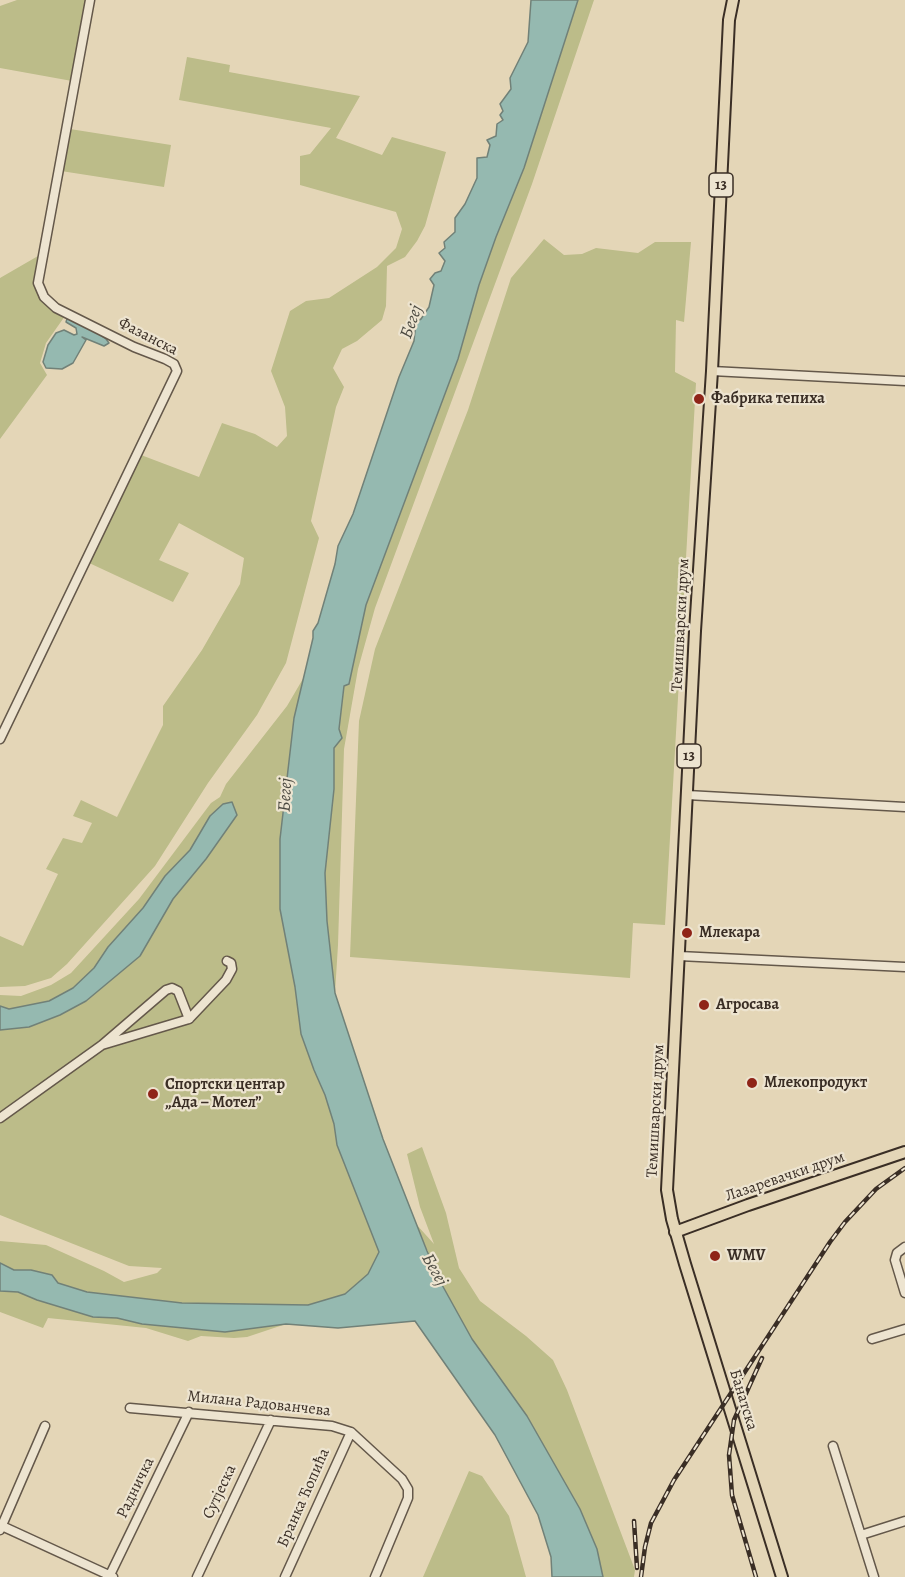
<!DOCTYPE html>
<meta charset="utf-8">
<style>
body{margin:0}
canvas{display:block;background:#e4d6b7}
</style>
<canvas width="905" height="1577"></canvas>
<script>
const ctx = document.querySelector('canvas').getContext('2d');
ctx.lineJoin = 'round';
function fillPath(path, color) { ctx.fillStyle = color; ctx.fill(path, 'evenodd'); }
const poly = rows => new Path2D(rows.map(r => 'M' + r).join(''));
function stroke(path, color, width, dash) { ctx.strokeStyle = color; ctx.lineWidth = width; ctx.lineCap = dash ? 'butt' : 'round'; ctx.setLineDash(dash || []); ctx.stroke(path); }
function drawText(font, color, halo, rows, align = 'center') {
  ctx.font = font + ' Alegreya,serif'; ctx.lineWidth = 4.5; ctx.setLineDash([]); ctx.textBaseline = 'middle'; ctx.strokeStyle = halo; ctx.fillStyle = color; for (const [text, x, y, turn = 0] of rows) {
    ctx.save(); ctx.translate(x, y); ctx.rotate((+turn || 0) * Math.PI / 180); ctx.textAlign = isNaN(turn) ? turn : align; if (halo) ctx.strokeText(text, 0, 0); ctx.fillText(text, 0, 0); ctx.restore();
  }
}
fillPath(poly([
 [17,0,87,0,72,81,0,68,0,6],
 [578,0,594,0,532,184,375,608,358,669,344,749,338,945,335,993,327,921,325,873,334,789,334,748,342,738,339,729,344,686,349,684,366,605,458,359,479,285,496,237,524,168],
 [187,57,230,65,229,72,360,96,336,138,382,155,392,137,446,152,425,226,417,241,405,257,387,266,386,306,382,320,357,341,342,349,333,368,344,387,336,407,311,521,319,538,286,663,257,715,208,783,155,866,67,964,51,978,25,986,0,987,0,936,23,946,58,874,46,869,63,838,82,843,92,823,73,816,81,800,117,817,163,725,163,706,202,650,240,584,244,558,179,523,159,560,189,573,173,602,87,562,141,455,199,477,222,423,255,434,277,447,287,436,285,407,271,371,290,311,306,301,329,298,377,267,396,248,402,229,396,212,300,185,300,156,310,154,331,128,179,100],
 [70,129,171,145,164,187,61,171],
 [544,239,564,255,582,254,596,248,638,253,655,242,691,242,684,322,676,320,675,372,696,383,665,925,633,923,630,978,350,957,359,721,375,649,468,410,511,278],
 [38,256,36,288,65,316,46,343,40,363,47,375,0,439,0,278],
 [304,677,294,718,280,839,280,909,295,987,301,1034,314,1070,325,1095,334,1124,337,1145,379,1252,368,1274,345,1294,308,1305,182,1303,87,1292,58,1283,31,1270,14,1270,0,1263,0,1241,46,1245,104,1271,124,1282,157,1273,162,1268,129,1266,0,1215,0,1030,29,1027,140,956,173,899,206,859,237,815,210,816,190,850,165,876,143,908,108,947,94,968,73,988,49,1001,9,1009,0,1006,0,995,21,996,51,985,71,973,139,899,211,803,220,797,226,784,287,706],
 [422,1147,446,1213,459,1268,480,1301,526,1336,553,1360,567,1390,635,1570,634,1577,603,1577,597,1549,580,1509,527,1416,472,1339,441,1283,416,1224,434,1244,420,1207,407,1154],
 [0,1291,18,1292,93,1317,117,1318,142,1324,225,1332,286,1324,247,1337,234,1338,201,1336,188,1341,146,1328,48,1318,43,1328,0,1312],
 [469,1471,482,1476,509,1516,526,1577,423,1577]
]), '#bcbc89');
const water = poly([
 [531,0,578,0,524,168,496,237,479,285,458,359,366,605,349,684,344,686,339,729,342,738,334,748,334,789,325,873,327,921,335,993,383,1139,427,1251,441,1283,472,1339,527,1416,580,1509,597,1549,603,1577,552,1577,551,1557,538,1515,495,1435,415,1321,338,1328,286,1324,225,1332,142,1324,117,1318,93,1317,37,1300,18,1292,0,1291,0,1263,14,1270,31,1270,52,1275,58,1283,87,1292,182,1303,308,1305,345,1294,368,1274,379,1252,337,1145,334,1124,325,1095,314,1070,301,1034,295,987,280,909,280,839,294,718,313,638,313,631,318,623,335,564,338,546,353,514,399,377,414,341,416,322,421,319,429,307,434,285,430,279,435,273,441,271,445,261,439,253,445,248,444,242,455,232,455,218,465,204,477,178,477,158,487,157,490,145,487,140,496,136,497,124,503,120,500,115,503,111,500,104,511,89,510,78,528,42,531,0],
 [67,319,77,319,106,339,109,343,104,346,82,337,86,340,73,363,62,369,46,368,43,362,48,345,56,333,64,330,74,335,77,334,76,328,66,322,67,319],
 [232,802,237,815,206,859,173,899,140,956,86,1001,60,1015,29,1027,0,1030,0,1006,9,1009,49,1001,73,988,94,968,108,947,143,908,165,876,190,850,210,816,223,804,232,802]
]);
fillPath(water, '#95b9b0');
stroke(water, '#718178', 1.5);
const minor = poly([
 [712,371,905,381],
 [0,739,177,371,174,364,165,359,134,347,56,308,44,297,38,283,90,0],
 [687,795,905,807],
 [679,956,905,967],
 [189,1019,226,980,232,969,231,963,227,961],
 [0,1118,102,1045,166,990,172,988,178,991,189,1019,102,1045],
 [905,1247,897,1253,895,1260,905,1293],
 [872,1339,905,1329],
 [130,1408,332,1426,351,1432,402,1479,408,1489,408,1498,375,1577],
 [833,1446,874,1577],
 [2,1526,113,1577],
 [0,1530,45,1426],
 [861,1535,905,1521],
 [109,1577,189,1412],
 [197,1577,271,1420],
 [285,1577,351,1432]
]);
const major = poly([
 [733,0,729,20,712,371,695,631,667,1190,672,1219,685,1264,782,1577],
 [675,1232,748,1205,905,1152]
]);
stroke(minor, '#64584a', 11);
stroke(major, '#3a2e25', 14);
stroke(minor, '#ede4d0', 8);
stroke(major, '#e4d6b7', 10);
const rail = poly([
 [634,1521,637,1568],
 [641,1577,645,1547,651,1523,674,1480,830,1242,845,1222,876,1189,905,1168],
 [756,1577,732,1495,729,1455,734,1420,762,1358]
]);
stroke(rail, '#3a2e25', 4.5);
stroke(rail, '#ede4d0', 2, [7]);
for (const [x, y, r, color] of [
 [699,399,6,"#8f2418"],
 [687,933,6,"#8f2418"],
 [704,1005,6,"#8f2418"],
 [752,1083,6,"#8f2418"],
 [153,1094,6,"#8f2418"],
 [715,1256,6,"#8f2418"]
]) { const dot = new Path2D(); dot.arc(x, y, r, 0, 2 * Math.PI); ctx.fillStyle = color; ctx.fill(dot); stroke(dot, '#ede4d0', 2); }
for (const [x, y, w] of [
 [721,185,24],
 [689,756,24]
]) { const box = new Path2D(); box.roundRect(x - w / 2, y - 12, w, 24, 4.5); ctx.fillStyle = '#ede4d0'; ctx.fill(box); stroke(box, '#3a2e25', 1.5); }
drawText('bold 15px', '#3a2e25', null, [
 ["13",721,185],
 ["13",689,756]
]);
drawText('16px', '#3a2e25', '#ede4d0', [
 ["Фазанска",148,337,27],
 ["Темишварски друм",681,625,-87],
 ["Темишварски друм",656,1111,-87],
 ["Лазаревачки друм",785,1177,-19],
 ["Банатска",743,1400,73],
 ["Милана Радованчева",259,1404,6],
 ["Радничка",136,1488,-64],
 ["Сутјеска",220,1492,-65],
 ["Бранка Ћопића",304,1498,-66]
]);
drawText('bold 16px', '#3a2e25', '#ede4d0', [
 ["Фабрика тепиха",711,399],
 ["Млекара",699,933],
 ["Агросава",716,1005],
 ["Млекопродукт",764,1083],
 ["Спортски центар",165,1085],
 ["„Ада – Мотел”",165,1103],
 ["WMV",727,1256]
], 'left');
drawText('italic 18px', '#4c4a41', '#ede4d0', [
 ["Бегеј",412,322,-70],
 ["Бегеј",286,795,-87],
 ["Бегеј",434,1270,61]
]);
</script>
